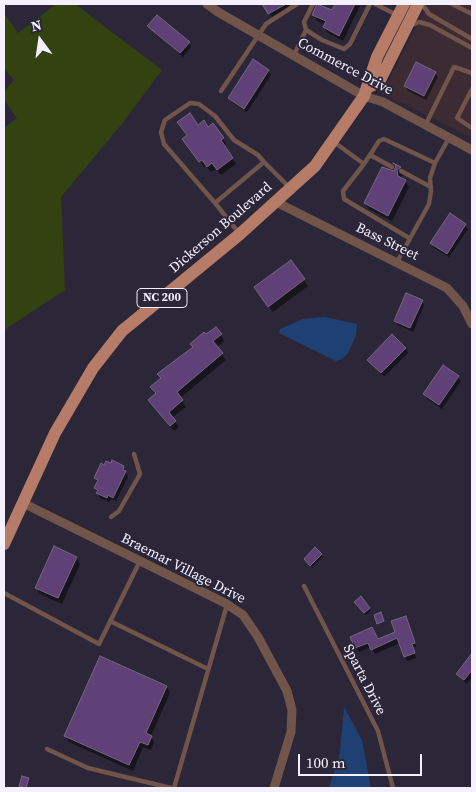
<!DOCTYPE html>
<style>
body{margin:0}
#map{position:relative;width:476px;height:792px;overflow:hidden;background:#2c2639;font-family:"Source Serif 4",serif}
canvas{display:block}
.frame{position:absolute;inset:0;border:5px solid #f4f0fd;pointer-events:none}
.north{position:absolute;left:15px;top:15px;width:50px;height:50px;-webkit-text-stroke:4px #2c2639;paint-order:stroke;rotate:346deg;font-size:14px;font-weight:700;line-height:20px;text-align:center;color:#f4f0fd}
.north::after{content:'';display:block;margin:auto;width:18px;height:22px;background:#f4f0fd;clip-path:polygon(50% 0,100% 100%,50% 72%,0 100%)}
.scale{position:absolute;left:298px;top:754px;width:124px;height:22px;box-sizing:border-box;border:2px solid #f4f0fd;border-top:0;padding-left:6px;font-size:15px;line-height:18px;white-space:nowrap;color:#f4f0fd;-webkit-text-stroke:4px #2c2639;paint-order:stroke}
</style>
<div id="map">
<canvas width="476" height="792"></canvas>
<div class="frame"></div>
<div class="north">N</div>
<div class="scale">100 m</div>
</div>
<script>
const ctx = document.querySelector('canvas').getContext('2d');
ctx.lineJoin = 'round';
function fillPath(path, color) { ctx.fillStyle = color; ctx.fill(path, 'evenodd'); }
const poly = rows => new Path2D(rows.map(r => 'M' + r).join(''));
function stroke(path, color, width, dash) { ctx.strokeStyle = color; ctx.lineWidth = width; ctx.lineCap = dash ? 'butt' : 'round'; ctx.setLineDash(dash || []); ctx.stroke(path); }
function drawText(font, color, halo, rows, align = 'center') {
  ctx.font = font + ' "Source Serif 4",serif'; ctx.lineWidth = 4; ctx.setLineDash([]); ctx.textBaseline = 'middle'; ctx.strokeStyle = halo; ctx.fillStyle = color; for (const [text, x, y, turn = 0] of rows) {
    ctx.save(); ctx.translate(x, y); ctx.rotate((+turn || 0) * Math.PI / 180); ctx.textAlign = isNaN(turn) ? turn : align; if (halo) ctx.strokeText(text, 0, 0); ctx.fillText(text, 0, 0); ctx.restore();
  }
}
fillPath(poly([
 [428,4,472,4,472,138,382,93]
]), '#3d2b34');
fillPath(poly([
 [56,4,75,4,162,70,122,124,61,197,65,290,4,330,4,128,17,118,4,100,4,91,14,80,4,69,4,13,18,33]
]), '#344212');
fillPath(poly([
 [325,317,357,324,356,336,348,353,342,359,336,361,279,333,280,329,303,319],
 [344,707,362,740,371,788,329,788,340,752]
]), '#1f4072');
fillPath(poly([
 [264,4,292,4,293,5,272,17],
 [336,4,360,6,343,41,328,33,324,27,326,25,317,21,314,15,332,12],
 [149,26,189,43,191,47,183,57],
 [268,71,271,75,247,112,232,102,229,98],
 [435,73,438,77,426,100,408,91,405,86],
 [198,126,208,128,223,138,226,144,223,146,236,164,221,175,216,169,211,172,206,166,204,167,187,145,188,136,182,128],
 [396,166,404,174,400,178,405,181,409,187,392,221,369,209,365,203,394,172],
 [465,225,468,229,449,257,434,248,432,243],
 [291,262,308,286,273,312,259,293],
 [422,301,424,305,413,332,398,325,395,321],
 [221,335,224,341,217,347,226,360,180,398,186,407,172,418,179,427,174,431,149,400,159,399,151,387,206,336],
 [406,348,408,353,384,377,369,360],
 [458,377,461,381,442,409,427,399,425,395],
 [105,467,124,467,128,477,116,501,111,499,109,502,100,498,95,488,98,483,95,478],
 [55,548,77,558,80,564,62,604,40,594,37,588],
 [321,555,323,557,312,567,307,562],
 [357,605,369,609,371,611,366,615],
 [408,622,416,647,413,648,416,658,407,661,400,643,375,654,371,647,359,652,352,638,378,641,397,632],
 [472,655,472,677,467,684,457,674],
 [101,658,167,687,170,693,151,736,154,743,151,750,143,747,133,771,69,742,65,736]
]), '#0007');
const building = poly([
 [262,4,286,4,268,14,262,4],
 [317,4,332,10,335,4,355,4,339,36,323,27,326,21,312,15,317,4],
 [157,15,190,42,180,53,147,26,157,15],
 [253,59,269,70,244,109,228,98,253,59],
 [416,62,436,72,424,96,404,86,416,62],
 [190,113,198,125,204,120,208,127,213,123,224,138,221,140,233,158,217,170,212,163,207,167,202,160,199,162,182,139,187,135,177,122,190,113],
 [393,163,401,167,397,170,398,176,406,180,388,216,364,203,382,167,394,171,396,166,393,163],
 [450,213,466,224,447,254,430,243,450,213],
 [291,260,305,279,268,307,254,287,291,260],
 [406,293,423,300,410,328,394,321,406,293],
 [216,327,222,334,213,341,223,353,177,392,183,400,169,412,176,421,170,426,148,400,156,393,150,387,161,378,157,374,193,347,190,344,204,332,206,334,216,327],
 [392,334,406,348,381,373,367,360,392,334],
 [443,365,459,376,439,405,423,394,443,365],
 [112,460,124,466,123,470,126,471,113,498,108,495,107,498,96,493,98,490,94,488,98,480,94,478,101,463,104,465,106,461,111,463,112,460],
 [54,546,77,557,58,598,35,588,54,546],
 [315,547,322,554,310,566,304,559,315,547],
 [361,596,370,608,364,613,354,602,361,596],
 [381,612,384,621,377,624,374,615,381,612],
 [406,616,415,643,412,644,415,653,404,657,397,638,371,650,368,643,355,648,350,637,372,627,378,639,395,632,391,621,406,616],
 [472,653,472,670,464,680,456,674,472,653],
 [100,656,167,686,146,733,152,736,148,745,140,742,129,765,64,736,100,656],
 [22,776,29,778,26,788,19,786,22,776]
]);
fillPath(building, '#5f4077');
stroke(building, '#73687d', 1);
stroke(poly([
 [313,4,304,22,306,30,322,40,344,49,350,44,370,4],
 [375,4,397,15],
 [422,4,429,14,472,39],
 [452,4,472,14],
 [412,25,419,22,430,25,472,48],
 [294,55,306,30],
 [472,89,457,118,472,128],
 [221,91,266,24,297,4],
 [426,124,454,67,472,73],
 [334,142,364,164,379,141,384,139,435,163,449,138],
 [370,155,392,167],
 [364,164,343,191,344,199,409,238],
 [401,171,431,187],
 [215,203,164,144,161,132,165,120,190,103,199,104,215,116,234,140,258,155,264,162],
 [239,233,215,203,264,162,289,187],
 [397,262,429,204,431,191,430,178,435,163],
 [111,517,119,511,140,474,134,454],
 [304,586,378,731,393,788],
 [4,593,99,644,140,561],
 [110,621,208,669],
 [47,749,88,768,171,788],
 [174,788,227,605]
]), '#71544a', 4.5);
stroke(poly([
 [207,4,218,12,364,96,383,102,472,150],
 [276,202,447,288,463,306,472,324],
 [23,503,225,603,243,615,258,637,287,691,292,710,291,732,274,788]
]), '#71544a', 9);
stroke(poly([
 [369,87,379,82,418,4],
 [4,544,55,433,93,368,122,331,240,234,315,166,364,96,377,57,404,4]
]), '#b77c68', 12);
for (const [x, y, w] of [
 [162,298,50]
]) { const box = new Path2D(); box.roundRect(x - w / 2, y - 9.5, w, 19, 4); ctx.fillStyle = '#2c2639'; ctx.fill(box); stroke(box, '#f4f0fd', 1); }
drawText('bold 12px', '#f4f0fd', null, [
 ["NC 200",162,298]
]);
drawText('14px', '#f4f0fd', '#2c2639', [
 ["Commerce Drive",345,67,28],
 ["Dickerson Boulevard",221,228,-41],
 ["Bass Street",387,242,26],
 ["Braemar Village Drive",183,569,27],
 ["Sparta Drive",364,680,63]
]);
</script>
